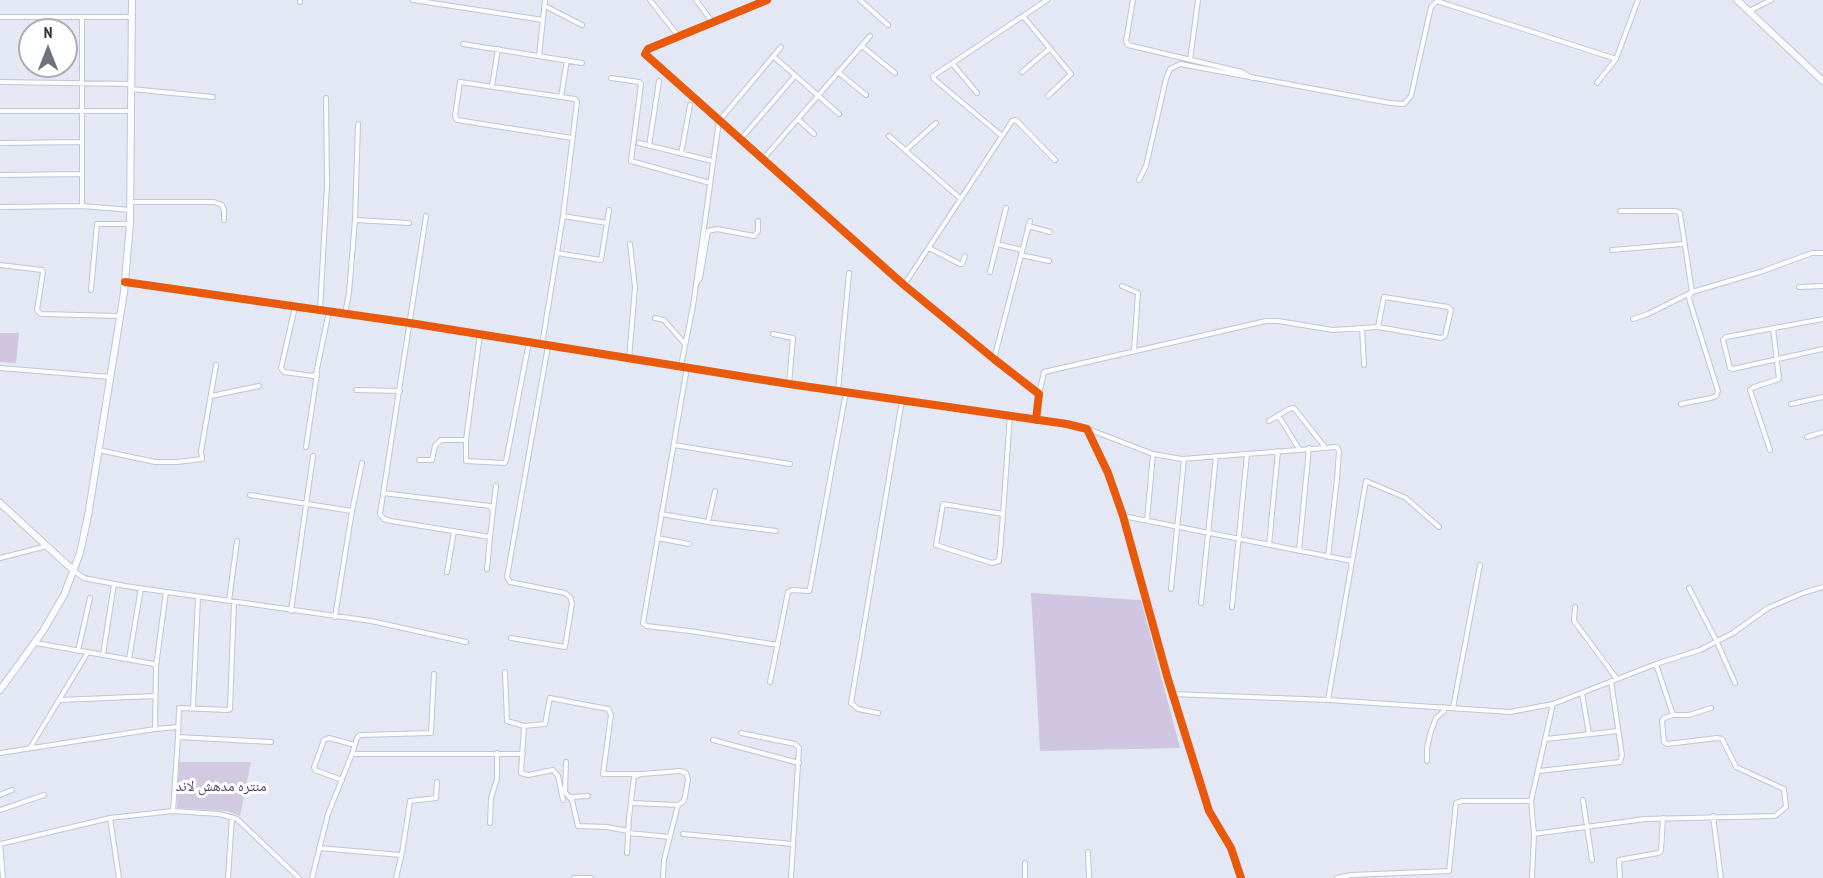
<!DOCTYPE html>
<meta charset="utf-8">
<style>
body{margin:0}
#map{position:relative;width:1823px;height:878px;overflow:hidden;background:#e3e8f4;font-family:"PT Sans Narrow",sans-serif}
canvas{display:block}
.north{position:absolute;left:18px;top:18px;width:60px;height:60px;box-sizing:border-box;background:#fff;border:2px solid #abadb1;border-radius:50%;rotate:0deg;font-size:16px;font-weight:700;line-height:24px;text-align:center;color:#2e323d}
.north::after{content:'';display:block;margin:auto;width:21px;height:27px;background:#6d727d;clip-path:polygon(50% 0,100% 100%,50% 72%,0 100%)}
</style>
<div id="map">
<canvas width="1823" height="878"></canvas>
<div class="north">N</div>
</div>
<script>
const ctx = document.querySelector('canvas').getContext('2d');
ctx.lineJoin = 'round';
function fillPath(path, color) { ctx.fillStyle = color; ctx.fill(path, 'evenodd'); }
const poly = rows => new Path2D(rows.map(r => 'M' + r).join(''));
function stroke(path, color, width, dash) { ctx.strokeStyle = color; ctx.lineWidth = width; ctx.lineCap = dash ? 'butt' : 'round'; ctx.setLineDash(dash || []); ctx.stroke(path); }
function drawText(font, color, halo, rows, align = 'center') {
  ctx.font = font + ' "PT Sans Narrow","Noto Naskh Arabic",sans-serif'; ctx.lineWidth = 6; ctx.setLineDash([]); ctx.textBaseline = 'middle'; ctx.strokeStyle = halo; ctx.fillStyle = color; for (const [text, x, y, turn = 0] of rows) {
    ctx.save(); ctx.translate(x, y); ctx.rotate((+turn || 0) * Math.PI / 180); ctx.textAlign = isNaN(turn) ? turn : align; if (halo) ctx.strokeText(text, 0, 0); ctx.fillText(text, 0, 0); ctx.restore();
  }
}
fillPath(poly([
 [179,762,251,762,240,816,227,811,177,808]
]), '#d1cae0');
fillPath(poly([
 [0,333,19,333,16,363,0,362],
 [1031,593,1141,600,1180,748,1040,751]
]), '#d1c6e2');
const street = poly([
 [413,0,543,20],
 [650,0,679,37],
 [696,0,713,23],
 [767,0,648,49,645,54,904,285,994,359,1039,394,1036,420],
 [860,0,888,25],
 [1133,0,1126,41,1128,45,1242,72,1252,78],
 [300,2,300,0],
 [545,6,582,25],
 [1749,11,1771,0],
 [1023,16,1071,74,1048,96],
 [0,17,132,17],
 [463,44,582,63],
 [862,46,895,73],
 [539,56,545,0],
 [773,56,839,114],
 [1190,60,1198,0],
 [952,63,977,93],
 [838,72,866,95],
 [1022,72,1049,49],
 [611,78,639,82,641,84,631,161,710,183],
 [0,82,131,84],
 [1597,83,1616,59,1638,0],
 [492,86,498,49],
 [131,89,213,97],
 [561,97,567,60],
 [0,111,131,111],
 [798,119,814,134],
 [889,136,961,199],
 [1002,136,934,79,933,76,1047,0],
 [740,140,795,76],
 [0,143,82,142],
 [639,143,712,161],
 [649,146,659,81],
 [906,150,936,123],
 [681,154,690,105],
 [763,159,870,36],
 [0,175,82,174],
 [1139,180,1146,166,1166,79,1170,69,1180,64,1390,103,1404,104,1411,96,1431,7,1437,1,1616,59],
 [131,202,214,202,222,205,224,210,224,220],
 [82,206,82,17],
 [0,207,82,206,131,210],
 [1620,211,1676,211,1680,213,1692,292,1689,297,1690,302,1718,391,1716,396,1711,398,1681,404],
 [426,216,380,514,384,519,391,521,490,537,487,569],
 [563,216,607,223],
 [355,220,409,223],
 [1028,226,1050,232],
 [997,244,1022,250],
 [929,248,960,264,962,264,965,256],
 [1612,250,1683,244],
 [557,253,601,260,609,210],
 [1021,255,1049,261],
 [0,265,42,270,43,272,37,310,41,314,120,316],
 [990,272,1006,208],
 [125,282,410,323,789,384,1067,424,1087,429,1108,473,1123,516,1167,676,1209,811,1231,848,1241,878],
 [697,282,700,278,708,231,717,229,754,236,758,231,758,221],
 [904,285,1012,121,1016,120,1055,160],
 [1122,286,1138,293,1134,351],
 [1799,287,1823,286],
 [91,290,97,224,130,224],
 [295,307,281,368,284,372,313,376,316,374,329,311],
 [320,310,327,185,326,98],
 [345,314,349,293,355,220,358,124],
 [655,318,664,320,685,344],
 [1633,319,1648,314,1692,292,1763,271,1812,253,1823,253],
 [1823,319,1726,337,1723,340,1730,368,1733,369,1823,349],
 [1362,328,1364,365],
 [773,334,793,338,789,384],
 [542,345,563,216,577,102,575,99,460,82,455,116,457,120,572,138],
 [629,359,635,287,630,244],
 [994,359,1030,221],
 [681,366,693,306,719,121,781,47],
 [687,367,643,623,646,626,690,631,778,645],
 [0,368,110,377],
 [356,390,400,391],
 [838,391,849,273],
 [1039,394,1044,372,1266,321,1278,321,1333,330,1378,327,1441,338,1445,336,1451,310,1448,307,1384,297,1378,327],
 [211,396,259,386],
 [1791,404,1823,397],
 [1278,415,1299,449],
 [1269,421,1289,409,1294,408,1324,446],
 [1088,429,1153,454,1182,459,1337,447,1339,451,1337,479,1328,557],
 [1807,437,1823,432],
 [466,440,480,334],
 [674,445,790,464],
 [306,447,317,374],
 [99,450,155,462,177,462,202,459,201,451,216,365],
 [1770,450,1750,390,1754,387,1779,379,1773,328],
 [419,460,432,460,435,446,441,440,466,440,466,461,504,463,506,461,529,342],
 [383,493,490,506,493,511,490,537],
 [250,495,352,511,335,617],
 [493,510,496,486],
 [352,511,362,463],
 [661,514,714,523,776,531],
 [1003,514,943,504,936,545,992,563,999,561,1001,540,1003,514,1010,415],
 [1123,516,1352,561],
 [1147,520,1153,454],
 [708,522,715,491],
 [657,538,689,544],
 [1269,545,1278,451],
 [1299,551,1309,448],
 [0,558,47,546],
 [74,571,84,578,125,586,371,621,466,642],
 [447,572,454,531],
 [1689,588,1717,642,1735,683],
 [1171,589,1184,459],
 [229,601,237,541],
 [1201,603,1216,456],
 [1232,607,1247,454],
 [1575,607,1574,621,1617,679],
 [291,611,313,456],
 [511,638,565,647,572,603,570,597,565,593,510,582,507,577,548,346],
 [78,651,90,598],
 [103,655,114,584],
 [129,659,141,588],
 [1656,664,1673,715,1689,715,1711,708],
 [156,666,166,592],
 [505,672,507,721,524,726,545,724,550,698,608,709,611,715,603,774,641,774],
 [770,682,788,592,792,590,809,591,810,588,846,392],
 [1582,693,1589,734],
 [1172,694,1328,700,1510,712,1553,704,1656,664,1700,650,1733,633,1768,608,1803,593,1823,587],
 [60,700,155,696],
 [1328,700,1366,481,1406,498,1439,527],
 [193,707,198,597],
 [1453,708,1480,565],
 [878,713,858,709,851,703,902,400],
 [524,726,521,773,528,775,553,770,558,776,563,800],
 [155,729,178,727],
 [741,733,795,744,799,748,791,878],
 [178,737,179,708,228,710,230,709,234,602],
 [1546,739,1618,731],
 [713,740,799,763],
 [30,748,88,652],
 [0,753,155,729,156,667,154,664,36,643],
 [352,754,357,738,360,735,431,733,434,674],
 [1427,761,1427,748,1431,731,1436,718,1444,711,1444,707],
 [1539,771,1620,762,1622,755,1611,681],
 [342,780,315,770,314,767,324,740,329,738,355,745],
 [562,789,572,800,578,826,607,827,628,831],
 [565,792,566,762],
 [0,795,12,790],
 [571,797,588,796],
 [1583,800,1592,860],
 [1531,801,1534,834,1532,878],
 [631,803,678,805],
 [0,810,44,795],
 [173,811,178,737,271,742],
 [1713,816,1721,878],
 [110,818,119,878],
 [490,823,491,798,497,779,497,753],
 [628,833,670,837],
 [683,834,793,844],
 [1534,834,1645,819,1775,816,1786,807,1784,789,1736,767,1722,739,1717,738,1667,744,1664,742,1662,721,1664,718,1673,715],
 [0,844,110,818,173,811,219,814,237,819,299,878],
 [0,844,3,878],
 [319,848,401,855],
 [1088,852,1089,878],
 [627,853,629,818,634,777,641,774,680,771,686,773,688,779,685,797,683,802,678,805,664,860,663,878],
 [228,878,232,817],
 [312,878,328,814,352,754,523,754],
 [396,878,402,853,410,801,436,798,437,782],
 [574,878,591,878],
 [1025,878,1025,863],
 [1337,878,1351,875,1449,871,1456,803,1462,801,1531,801,1553,704],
 [1620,878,1619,860,1658,853,1661,851,1663,818]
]);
const secondary = poly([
 [0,503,74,571],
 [0,690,43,631,64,595,80,553,88,516,124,292,130,224,132,0]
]);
const primary = poly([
 [1737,0,1823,81]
]);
stroke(street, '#c1c6d0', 6);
stroke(secondary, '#c1c6d0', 8);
stroke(primary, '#c1c6d0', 8);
stroke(street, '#fbfcfd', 4);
stroke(secondary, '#fbfcfd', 6);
stroke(primary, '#fbfcfd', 6);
stroke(poly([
 [767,0,648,49,645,54,904,285,994,359,1039,394,1036,420],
 [125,282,410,323,789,384,1067,424,1087,429,1108,473,1123,516,1167,676,1209,811,1231,848,1241,878]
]), '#e8590c', 8);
drawText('15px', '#5f3f74', '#fff', [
 ["منتره مدهش لاند",221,787]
]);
</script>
